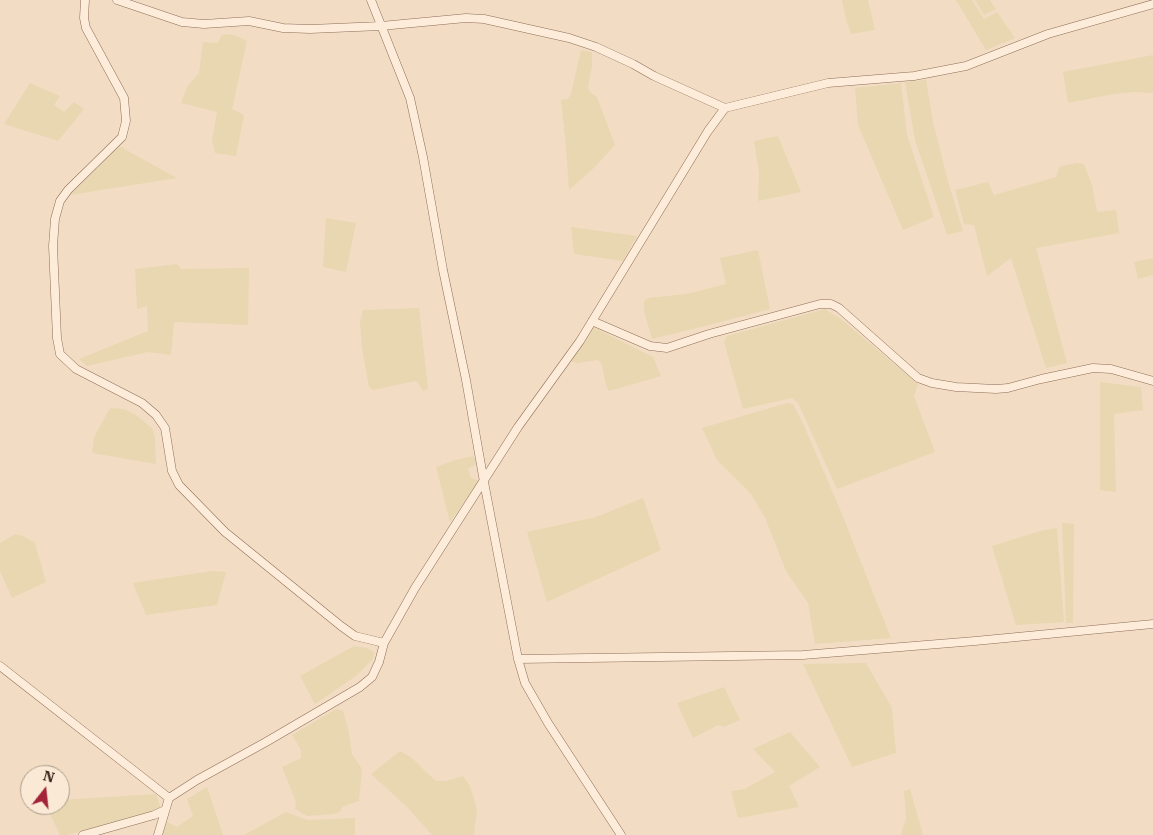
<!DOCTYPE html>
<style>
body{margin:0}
#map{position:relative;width:1153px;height:835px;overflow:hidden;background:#f2ddc4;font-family:"IBM Plex Serif",serif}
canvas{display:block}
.north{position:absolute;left:20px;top:765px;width:50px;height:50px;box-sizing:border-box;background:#f9e9d5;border:1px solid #ae9c8c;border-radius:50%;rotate:16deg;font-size:14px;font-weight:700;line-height:20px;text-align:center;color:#3e281e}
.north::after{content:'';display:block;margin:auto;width:18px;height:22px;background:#a32339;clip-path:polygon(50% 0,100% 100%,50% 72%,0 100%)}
</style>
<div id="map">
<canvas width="1153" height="835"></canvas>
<div class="north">N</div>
</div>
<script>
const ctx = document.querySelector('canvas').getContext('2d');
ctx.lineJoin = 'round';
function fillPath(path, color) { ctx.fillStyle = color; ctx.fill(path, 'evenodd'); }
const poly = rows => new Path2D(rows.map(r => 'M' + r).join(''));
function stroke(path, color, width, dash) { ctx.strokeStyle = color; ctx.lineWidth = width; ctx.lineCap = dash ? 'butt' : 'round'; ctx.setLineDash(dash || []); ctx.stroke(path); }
fillPath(poly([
 [842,0,868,0,875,30,851,34,846,19],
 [956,0,972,0,984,19,997,12,1015,38,986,50],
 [975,0,990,0,996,9,984,15],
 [224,34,234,35,247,41,232,109,244,115,236,156,215,153,212,141,217,112,181,103,187,87,199,73,203,42,218,43,221,36],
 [581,50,592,52,592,67,588,87,590,92,597,97,615,145,595,167,569,190,566,147,561,100,568,99,571,94],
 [1153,55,1153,93,1135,92,1114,94,1068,103,1063,72],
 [926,80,933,122,948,181,963,231,947,235,915,140,905,82],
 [30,83,60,96,54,105,64,112,74,102,84,109,58,141,4,124],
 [901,83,907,135,934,217,903,230,858,125,855,88],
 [778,136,801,192,758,201,759,173,754,141],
 [119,146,177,178,70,195],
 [1077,163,1084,164,1092,185,1097,212,1116,210,1119,233,1036,248,1067,363,1046,368,1011,258,987,276,974,225,964,224,955,190,988,182,994,195,1056,177,1059,168,1061,166],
 [326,218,356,223,346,272,323,267],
 [571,227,637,236,623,261,574,254],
 [758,250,770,309,717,323,652,339,644,311,644,301,648,298,686,294,726,284,720,258],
 [1153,258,1153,275,1138,279,1134,262],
 [177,264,181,269,249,268,248,325,174,322,171,355,148,352,87,366,79,359,148,331,147,306,137,309,135,269],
 [419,308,428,389,423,391,418,383,415,381,373,390,369,387,362,348,360,321,363,310],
 [825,309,841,319,918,384,914,396,935,452,837,489,798,403,792,398,743,409,724,342,727,336],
 [593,327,653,357,661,376,609,391,606,385,602,365,598,360,577,363,571,361],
 [1100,382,1141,387,1143,410,1114,414,1116,492,1100,490],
 [787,403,793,404,803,423,841,512,891,638,815,644,808,603,786,571,765,518,751,494,717,460,702,428],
 [110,408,124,409,136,415,152,428,155,438,156,464,92,453,94,437],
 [474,456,476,464,468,469,471,478,479,481,450,522,436,467,455,460],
 [643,498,661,550,547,602,527,532,596,517],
 [1062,523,1074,524,1073,623,1066,623],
 [1057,528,1064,622,1016,625,992,546,1040,531],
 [15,534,23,536,35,543,46,582,12,598,0,571,0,543],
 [212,571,226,572,217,605,146,615,133,583],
 [354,646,366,648,373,651,374,654,373,659,356,676,315,704,300,676],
 [866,663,892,708,896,753,852,767,803,664],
 [724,687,740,720,724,727,718,725,693,738,677,703],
 [336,709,343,711,348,728,352,754,362,769,359,801,342,807,340,812,334,814,307,816,295,809,296,802,282,767,301,758,301,750,292,735],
 [790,732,820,767,789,786,799,807,738,818,731,791,745,789,775,772,753,749],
 [400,751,412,758,425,771,436,781,446,781,463,776,470,786,477,810,474,835,432,835,407,807,371,774],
 [207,787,223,835,163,835,167,822,177,827,193,816,187,799],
 [910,789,923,835,901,835,906,818,904,791],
 [156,794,161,809,68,835,60,835,49,812,48,805,60,805,60,800],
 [286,812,308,820,355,818,355,835,244,835]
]), '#e8d7b1');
const minor = poly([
 [85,0,84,18,86,28,124,98,126,121,122,137,68,190,60,201,55,219,53,246,57,338,60,354,76,369,142,403,156,415,165,428,172,471,179,485,225,532,341,626,355,636,384,643],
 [117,0,182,22,204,24,249,21,283,28,310,29,381,26,466,18,484,19,569,38,596,47,633,64,654,76,725,108],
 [371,0,410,98,423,157,443,270,466,380,484,482,518,659,525,683,548,723,621,835],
 [592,321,650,346,667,348,709,334,820,304,831,304,839,308,918,378,932,383,956,387,996,389,1008,388,1041,379,1093,368,1111,369,1153,381],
 [518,659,803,655,975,641,1153,624],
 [0,666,169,798],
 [83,835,154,815,165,810],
 [158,835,169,798,197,780,266,742,360,687,372,677,379,662,384,643,415,588,518,427,580,341,708,131,725,108,828,83,914,76,966,66,1048,34,1153,4]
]);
stroke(minor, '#8f6d59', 9);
stroke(minor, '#fcecd9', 8);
</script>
